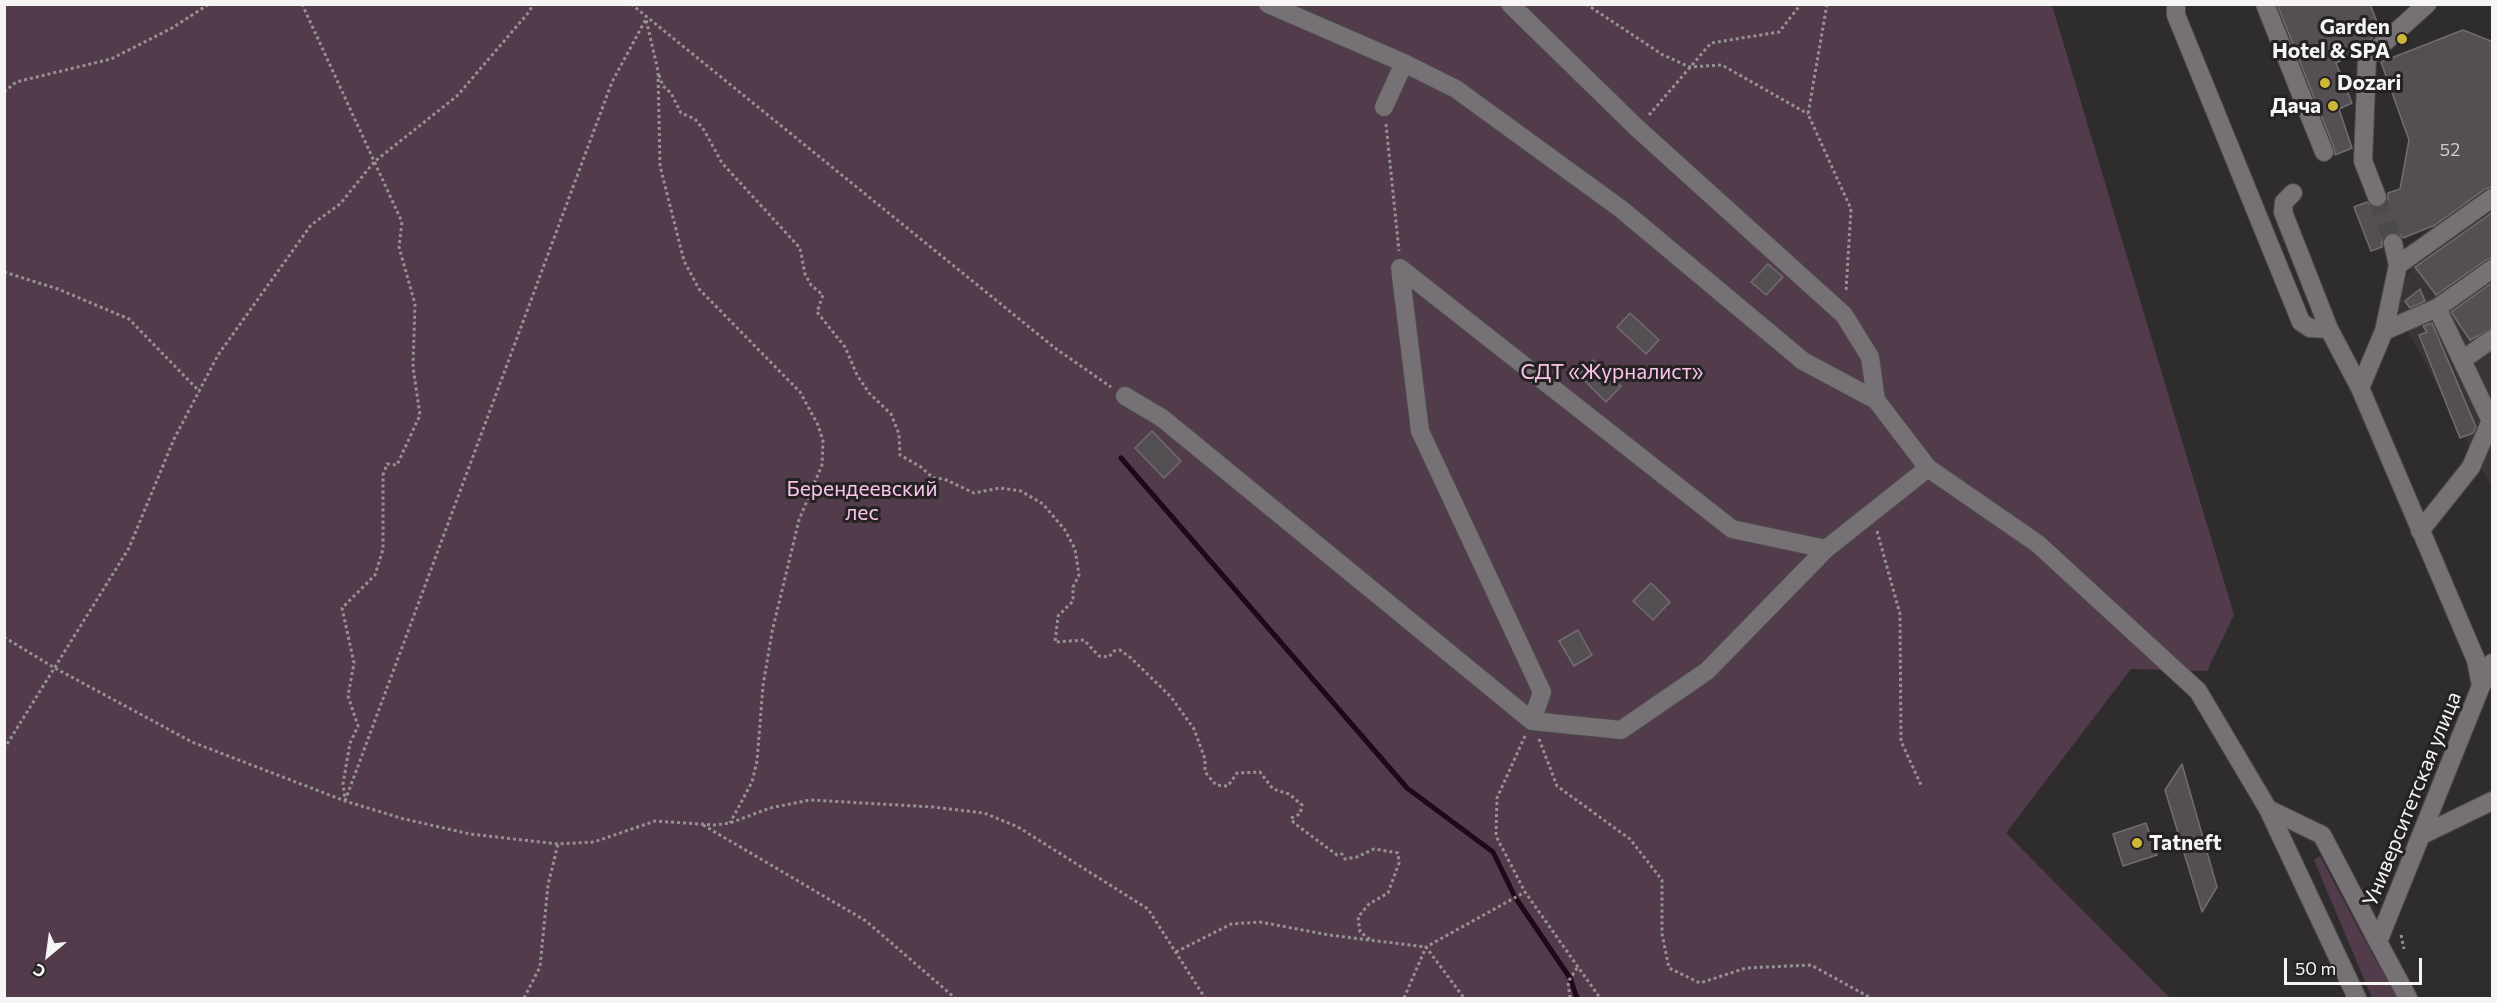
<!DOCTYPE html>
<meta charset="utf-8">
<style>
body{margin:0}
#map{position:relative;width:2497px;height:1003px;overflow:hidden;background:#2f2c2e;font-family:Commissioner,sans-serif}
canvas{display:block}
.frame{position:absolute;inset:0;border:6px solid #f6f4f5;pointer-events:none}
.north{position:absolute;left:18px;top:925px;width:60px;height:60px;-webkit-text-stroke:4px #252224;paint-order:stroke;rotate:209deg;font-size:16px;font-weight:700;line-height:24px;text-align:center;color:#f6f4f5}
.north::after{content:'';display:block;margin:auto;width:21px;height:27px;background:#f6f4f5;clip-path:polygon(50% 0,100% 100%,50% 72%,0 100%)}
.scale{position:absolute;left:2284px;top:958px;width:138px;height:27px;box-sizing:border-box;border:3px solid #f6f4f5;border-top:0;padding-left:8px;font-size:18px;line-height:21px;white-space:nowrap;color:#f6f4f5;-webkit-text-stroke:4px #252224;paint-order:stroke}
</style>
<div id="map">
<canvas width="2497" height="1003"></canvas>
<div class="frame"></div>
<div class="north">С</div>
<div class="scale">50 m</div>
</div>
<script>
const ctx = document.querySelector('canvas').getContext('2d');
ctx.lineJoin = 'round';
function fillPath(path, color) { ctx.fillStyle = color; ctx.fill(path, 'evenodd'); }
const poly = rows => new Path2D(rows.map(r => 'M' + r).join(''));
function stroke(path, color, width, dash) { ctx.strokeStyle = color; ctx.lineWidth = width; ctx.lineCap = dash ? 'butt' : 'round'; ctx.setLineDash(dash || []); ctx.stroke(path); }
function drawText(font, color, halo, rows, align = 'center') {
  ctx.font = font + ' Commissioner,sans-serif'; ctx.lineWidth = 6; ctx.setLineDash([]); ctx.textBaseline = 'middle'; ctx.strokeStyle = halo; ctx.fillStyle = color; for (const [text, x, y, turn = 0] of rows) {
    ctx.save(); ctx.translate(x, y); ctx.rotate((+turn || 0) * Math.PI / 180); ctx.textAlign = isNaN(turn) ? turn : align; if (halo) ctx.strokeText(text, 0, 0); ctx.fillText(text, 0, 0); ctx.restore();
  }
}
fillPath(poly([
 [2492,160,2492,488,2394,305,2432,226]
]), '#3c3339');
fillPath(poly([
 [5,5,2052,5,2234,615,2207,671,2131,669,2006,833,2170,998,5,998],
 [2320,856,2363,937,2397,998,2372,998,2314,860]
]), '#523b4b');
stroke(poly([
 [1121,458,1407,788,1493,852,1515,897,1570,978,1577,998]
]), '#20081a', 5);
const building = poly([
 [2277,4,2370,4,2379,27,2373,37,2358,52,2336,63,2352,103,2339,109,2352,148,2335,155,2334,148,2277,4],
 [2463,30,2493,42,2493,187,2485,189,2435,225,2403,238,2397,232,2390,232,2382,239,2382,247,2371,251,2354,207,2367,202,2375,208,2382,207,2388,199,2388,193,2400,189,2409,140,2381,62,2463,30],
 [2493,212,2493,258,2486,260,2436,295,2415,267,2493,212],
 [1768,264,1783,277,1766,295,1751,282,1768,264],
 [2493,282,2493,328,2470,340,2451,312,2493,282],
 [2420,289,2425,301,2410,308,2405,301,2420,289],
 [1630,313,1659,340,1646,354,1617,327,1630,313],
 [2432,323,2476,427,2473,433,2460,438,2419,335,2427,332,2423,326,2432,323],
 [1593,360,1621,386,1606,402,1579,375,1593,360],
 [1152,431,1181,461,1164,478,1135,448,1152,431],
 [1651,583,1670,602,1653,620,1633,601,1651,583],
 [1578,630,1592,655,1574,666,1559,641,1578,630],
 [2182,764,2217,887,2202,912,2165,790,2182,764],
 [2146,823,2157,855,2123,866,2113,834,2146,823]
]);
fillPath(building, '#534f52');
stroke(building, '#716d6f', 1.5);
stroke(poly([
 [2377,197,2393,243]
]), '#4d4a4c', 18, [18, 9]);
const minor = poly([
 [1268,4,1404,63,1456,89,1621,209,1803,361,1876,400,1928,468,2038,544,2198,691,2268,809],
 [1510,4,1637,128,1844,315,1870,357,1876,400],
 [2176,4,2176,15,2301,322,2310,328,2329,329],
 [2265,4,2324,152],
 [1384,107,1404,63],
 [2293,193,2284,202,2283,212,2329,329,2360,388],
 [2377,197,2363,161,2367,58,2427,4],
 [2393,243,2398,265,2384,331,2360,388,2476,660,2481,686,2378,942,2408,998],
 [2398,265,2492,198],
 [1400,268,1420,431,1542,692,1532,721,1621,730,1707,671,1826,549,1928,468],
 [1400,268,1732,529,1826,549],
 [2384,331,2437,308],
 [2462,360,2492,339],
 [1125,396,1162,418,1532,721],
 [2491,421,2437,308,2492,269],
 [2420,531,2471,467,2492,418],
 [2481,686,2492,663],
 [2422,835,2492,801],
 [2357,998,2268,809,2322,835,2378,942]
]);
stroke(minor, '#4d4a4c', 20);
stroke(poly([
 [302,4,402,222,399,247,415,304,413,367,420,415,397,465,387,464,383,475,383,549,375,575,342,608,354,663,348,696,358,726,350,743,343,784,345,799],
 [631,4,1055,348,1111,387],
 [1586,4,1663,55,1690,67,1722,65,1808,114],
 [1827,4,1808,114,1851,209,1846,291],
 [659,75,663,86,671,93,681,113,695,119,704,130,722,163,800,248,805,274,811,285,823,295,817,312,845,347,857,375,869,393,891,414,899,434,900,455,921,467,933,478,944,479,974,493,1000,488,1021,491,1043,504,1065,530,1075,549,1079,575,1073,587,1073,601,1058,616,1055,642,1084,640,1099,656,1109,657,1114,651,1120,650,1131,658,1171,697,1194,729,1205,759,1205,772,1216,785,1228,786,1237,773,1260,772,1273,789,1289,794,1302,805,1300,814,1291,818,1294,823,1337,855,1342,854,1345,859,1357,857,1374,849,1398,853,1399,863,1388,893,1369,904,1358,917,1360,932,1371,940],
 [4,92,16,82,111,59,172,28,209,4],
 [1649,115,1711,43,1779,32,1801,4],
 [1386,124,1399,251],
 [4,272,58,289,129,319,200,392],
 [1877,531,1900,614,1901,741,1921,785],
 [4,637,53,667,192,742,345,801,404,819,470,834,558,844,594,842,655,821,714,825,730,823,770,808,810,800,933,807,984,813,1018,827,1148,909,1205,998],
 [1525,736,1497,798,1496,836,1525,892,1600,998],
 [1539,739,1557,786,1630,839,1662,880,1662,934,1669,968,1700,983,1746,968,1811,965,1871,998],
 [4,749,129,548,174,439,218,355,311,225,340,204,374,162,457,96,529,12,533,4],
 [345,801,612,82,646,19,658,71,660,166,684,261,699,289,800,392,818,425,823,441,822,465,799,520,772,632,763,686,757,761,752,782,730,823],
 [703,825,866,921,955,998],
 [2401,935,2404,949],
 [1176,952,1231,924,1260,922,1329,935,1426,947,1464,998],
 [524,998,540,967,548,885,558,844],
 [1404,998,1426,947,1525,892],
 [1570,998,1568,982,1577,968]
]), '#959294', 3, [3, 3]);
stroke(minor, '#757174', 18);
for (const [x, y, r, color] of [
 [2402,39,6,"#cfb837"],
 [2325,83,6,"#cfb837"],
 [2333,106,6,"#cfb837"],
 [2137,843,6,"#cfb837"]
]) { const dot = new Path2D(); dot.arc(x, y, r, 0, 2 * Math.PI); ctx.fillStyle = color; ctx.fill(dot); stroke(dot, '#252224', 2); }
drawText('18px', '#cdcbcc', null, [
 ["52",2450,150]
]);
drawText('bold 21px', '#f6f4f5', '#252224', [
 ["Garden",2390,27],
 ["Hotel & SPA",2390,51],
 ["Dozari",2337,83,"left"],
 ["Дача",2321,106],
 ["Tatneft",2149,843,"left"]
], 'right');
drawText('21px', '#fbc3ea', '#252224', [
 ["СДТ «Журналист»",1612,372],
 ["Берендеевский",862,489],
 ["лес",862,513]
]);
drawText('21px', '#f6f4f5', '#252224', [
 ["Университетская улица",2412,799,-68]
]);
</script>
